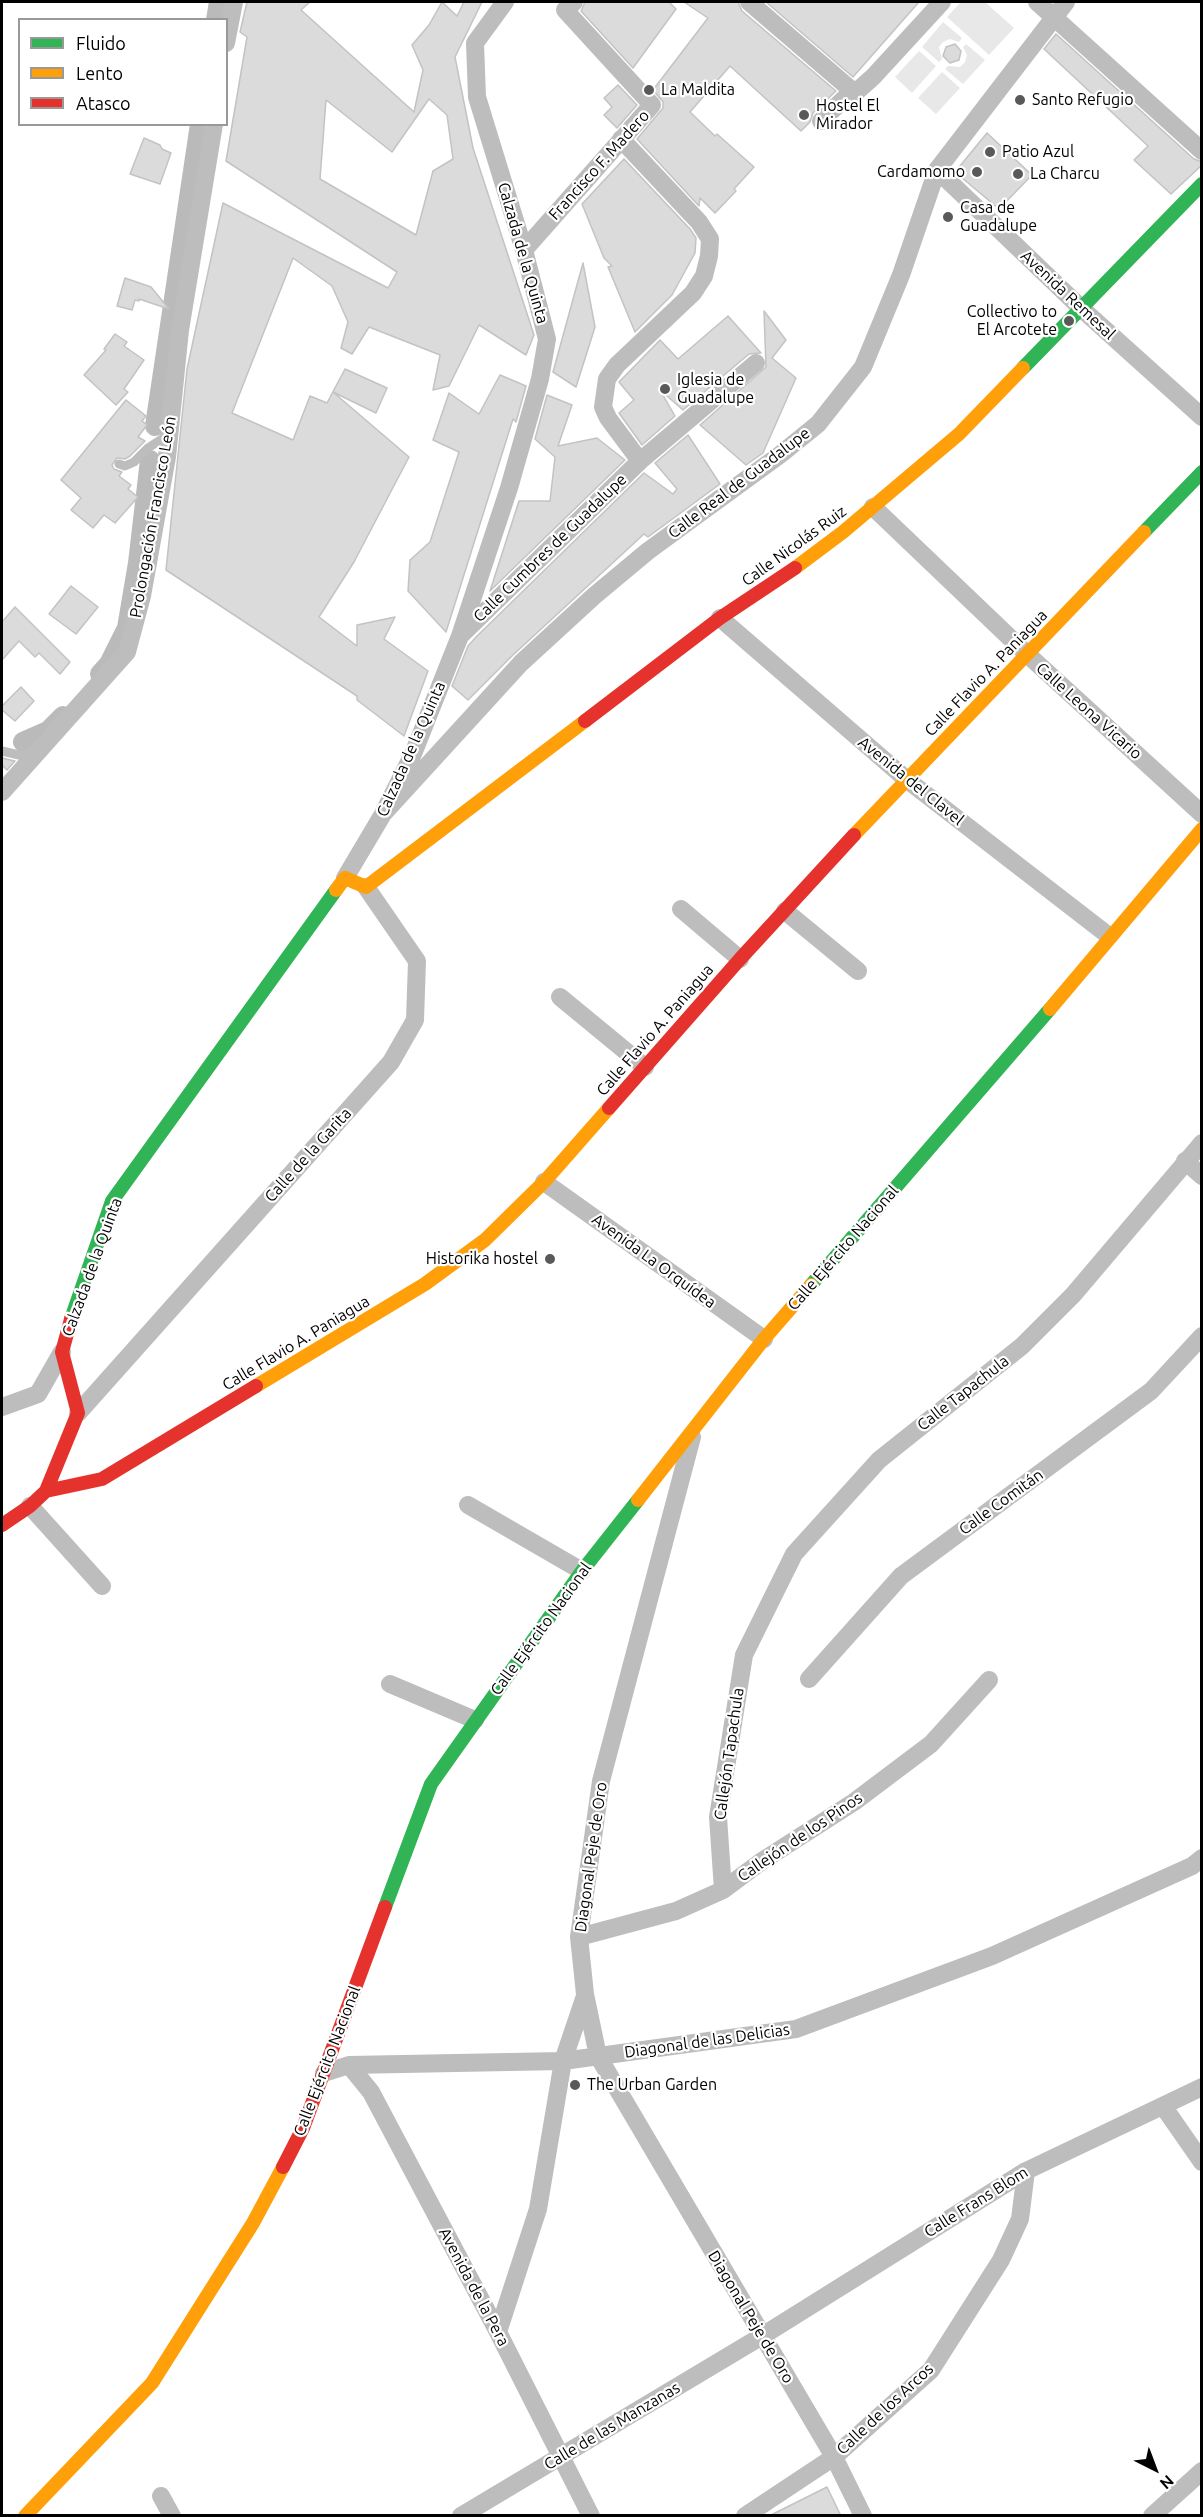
<!DOCTYPE html>
<meta charset="utf-8">
<style>
body{margin:0}
#map{position:relative;width:1203px;height:2517px;overflow:hidden;background:#fff;font-family:Ubuntu,sans-serif}
canvas{display:block}
.frame{position:absolute;inset:0;border:3px solid #000;pointer-events:none}
.legend{position:absolute;left:18px;top:18px;width:210px;height:108px;box-sizing:border-box;background:#fff;border:2px solid #999;margin:0;padding:8px 10px;list-style:none;font-size:18px;color:#000}
.legend li{display:flex;align-items:center;gap:12px;height:30px}
.legend b{width:30px;border:2px solid #999}
.north{position:absolute;left:1125px;top:2439px;width:60px;height:60px;-webkit-text-stroke:4px #fff;paint-order:stroke;rotate:138deg;font-size:16px;font-weight:700;line-height:24px;text-align:center;color:#000}
.north::after{content:'';display:block;margin:auto;width:21px;height:27px;background:#000;clip-path:polygon(50% 0,100% 100%,50% 72%,0 100%)}
</style>
<div id="map">
<canvas width="1203" height="2517"></canvas>
<div class="frame"></div>
<ul class="legend">
<li><b style="height:8px;background:#30b455"></b>Fluido</li>
<li><b style="height:8px;background:#ff9f0a"></b>Lento</li>
<li><b style="height:8px;background:#e5322d"></b>Atasco</li>
</ul>
<div class="north">N</div>
</div>
<script>
const ctx = document.querySelector('canvas').getContext('2d');
ctx.lineJoin = 'round';
function fillPath(path, color) { ctx.fillStyle = color; ctx.fill(path, 'evenodd'); }
const poly = rows => new Path2D(rows.map(r => 'M' + r).join(''));
function stroke(path, color, width, dash) { ctx.strokeStyle = color; ctx.lineWidth = width; ctx.lineCap = dash ? 'butt' : 'round'; ctx.setLineDash(dash || []); ctx.stroke(path); }
function drawText(font, color, halo, rows, align = 'center') {
  ctx.font = font + ' Ubuntu,sans-serif'; ctx.lineWidth = 4.5; ctx.setLineDash([]); ctx.textBaseline = 'middle'; ctx.strokeStyle = halo; ctx.fillStyle = color; for (const [text, x, y, turn = 0] of rows) {
    ctx.save(); ctx.translate(x, y); ctx.rotate((+turn || 0) * Math.PI / 180); ctx.textAlign = isNaN(turn) ? turn : align; if (halo) ctx.strokeText(text, 0, 0); ctx.fillText(text, 0, 0); ctx.restore();
  }
}
fillPath(poly([
 [961,2,985,2,1014,28,989,55,947,17],
 [943,22,962,38,959,42,950,39,943,42,939,47,942,59,939,62,922,47],
 [966,44,985,60,963,84,945,69,948,66,960,67,965,62,967,55,963,47],
 [919,51,936,66,912,93,895,77],
 [942,72,960,88,936,114,918,98]
]), '#e8e8e8');
stroke(poly([
 [216,20,219,2],
 [155,426,200,124],
 [100,674,109,664,127,628,138,563,150,460],
 [23,742,48,731,63,716]
]), '#bababa', 20);
const building = poly([
 [247,2,310,2,301,10,414,112,423,70,412,45,429,25,442,2,457,16,464,2,482,2,455,57,473,148,534,335,526,355,479,325,449,386,433,390,440,355,369,327,352,354,341,348,348,322,332,286,293,258,232,413,293,440,310,396,327,403,345,369,387,388,376,413,333,392,409,457,354,562,319,617,357,646,357,625,395,617,384,639,428,671,404,736,357,700,357,696,166,570,187,369,223,203,388,288,397,272,226,161,247,37,240,32,247,2],
 [429,99,447,115,453,159,433,171,416,235,320,179,326,100,392,152,429,99],
 [585,2,669,2,676,9,633,68,581,11,585,2],
 [684,2,738,2,742,11,836,91,813,113,810,122,801,131,730,66,690,112,715,136,717,134,754,167,734,189,736,191,715,213,700,198,699,206,637,139,663,108,663,102,653,90,708,18,684,2],
 [766,2,919,2,853,77,766,2],
 [1056,34,1194,159,1202,162,1202,165,1171,194,1134,160,1148,146,1044,49,1056,34],
 [955,44,961,51,959,60,950,63,943,56,946,47,955,44],
 [618,85,637,105,617,128,604,115,612,107,604,98,618,85],
 [987,133,1032,175,999,209,955,172,987,133],
 [144,138,160,145,162,149,171,153,160,184,130,174,144,138],
 [624,159,690,229,696,238,695,253,672,295,635,332,608,267,612,266,604,258,582,204,624,159],
 [583,263,595,327,576,387,553,372,583,263],
 [125,278,151,287,169,309,139,299,139,301,135,300,132,310,117,306,125,278],
 [764,311,786,340,772,358,796,378,763,453,746,465,700,425,766,367,764,311],
 [728,316,761,353,749,354,683,410,660,390,675,416,642,445,619,413,634,400,619,382,660,340,678,359,728,316],
 [115,334,127,342,124,346,144,360,124,389,128,392,116,405,84,375,106,350,104,349,115,334],
 [500,375,526,386,516,422,513,419,446,632,408,591,410,560,430,542,459,452,433,440,449,393,479,414,500,375],
 [547,395,572,405,558,446,597,438,625,460,490,591,519,501,550,501,555,457,535,439,547,395],
 [126,400,146,416,142,421,147,425,138,437,145,441,130,456,125,459,117,458,112,465,114,469,122,472,119,476,131,485,128,489,138,497,115,523,104,515,93,528,71,510,81,498,61,480,126,400],
 [688,435,720,484,648,537,644,534,513,655,468,700,452,686,468,646,476,637,644,473,673,494,677,489,655,463,688,435],
 [71,586,98,607,76,634,49,614,71,586],
 [15,607,70,662,60,674,39,653,35,657,19,641,2,660,2,622,15,607],
 [21,687,34,701,15,721,2,710,2,706,21,687],
 [2,758,15,761,7,770,2,765,2,758],
 [827,2487,841,2516,769,2516,827,2487]
]);
fillPath(building, '#dbdbdb');
stroke(building, '#c3c3c3', 1.5);
stroke(poly([
 [119,464,125,466,134,462,148,448,168,435],
 [2,751,32,758]
]), '#bdbdbd', 9);
stroke(poly([
 [749,2,855,93],
 [1037,2,1202,151],
 [226,43,234,2],
 [821,121,845,98,855,93,873,77,942,2],
 [621,139,699,222,710,239,709,256,704,276,693,293,617,365,607,379,603,407,608,418,640,461],
 [937,170,1082,309,1202,417],
 [524,250,652,105,565,10,574,2],
 [873,507,1028,655,1202,814],
 [720,618,906,779,1109,936],
 [462,634,640,461,756,363],
 [2,792,127,652,142,596,167,457,180,330,214,124],
 [383,814,521,663,594,596,648,551,781,454,818,424,863,367,901,275,937,170,1066,2],
 [345,878,383,814,413,754,460,636,509,488,540,379,547,339,524,250,477,97,475,43,505,2],
 [681,909,740,959],
 [785,911,858,971],
 [560,997,645,1067],
 [1185,1161,1202,1176],
 [544,1182,764,1339],
 [2,1407,38,1394,62,1352],
 [78,1413,391,1062,415,1020,417,961,366,887],
 [692,1437,601,1781,579,1937,585,1994,598,2056,834,2457,863,2516],
 [468,1505,582,1571],
 [30,1506,102,1586],
 [809,1679,901,1576,1151,1391,1202,1336],
 [390,1684,475,1720],
 [723,1890,718,1817,744,1655,794,1554,879,1460,1022,1346,1073,1295,1202,1143],
 [579,1937,676,1911,723,1890,762,1861,854,1802,931,1744,989,1680],
 [349,2065,371,2092,498,2332,591,2516],
 [324,2073,349,2065,563,2061,796,2029,992,1956,1192,1866,1202,1858],
 [1163,2106,1202,2162],
 [498,2332,538,2209,563,2061,585,1996],
 [161,2496,172,2516],
 [461,2516,762,2336,1026,2171,1202,2087],
 [745,2516,834,2457,931,2370,1001,2260,1020,2219,1026,2171],
 [1152,2516,1202,2471]
]), '#bdbdbd', 18);
stroke(poly([
 [1023,368,1202,184],
 [1144,532,1202,472],
 [811,1285,1050,1009],
 [71,1319,112,1201,336,890],
 [385,1907,431,1784,582,1571,638,1500]
]), '#30b455', 14);
stroke(poly([
 [795,568,843,532,959,434,1023,368],
 [854,835,1144,532],
 [336,890,345,878,366,887,585,721],
 [1050,1009,1202,829],
 [256,1386,425,1284,485,1240,544,1182,609,1108],
 [638,1500,764,1339,811,1285],
 [25,2516,152,2383,253,2223,283,2167]
]), '#ff9f0a', 14);
stroke(poly([
 [585,721,720,618,795,568],
 [609,1108,740,959,854,835],
 [46,1491,102,1479,256,1386],
 [2,1525,30,1506,46,1491,78,1413,62,1352,71,1319],
 [283,2167,303,2128,385,1907]
]), '#e5322d', 14);
for (const [x, y, r, color] of [
 [649,90,6,"#595959"],
 [1020,100,6,"#595959"],
 [804,115,6,"#595959"],
 [990,152,6,"#595959"],
 [977,172,6,"#595959"],
 [1018,174,6,"#595959"],
 [948,217,6,"#595959"],
 [1069,321,6,"#595959"],
 [665,389,6,"#595959"],
 [550,1259,6,"#595959"],
 [575,2085,6,"#595959"]
]) { const dot = new Path2D(); dot.arc(x, y, r, 0, 2 * Math.PI); ctx.fillStyle = color; ctx.fill(dot); stroke(dot, '#fff', 2); }
drawText('16px', '#000', '#fff', [
 ["La Maldita",661,90],
 ["Santo Refugio",1032,100],
 ["Hostel El",816,106],
 ["Mirador",816,124],
 ["Patio Azul",1002,152],
 ["Cardamomo",965,172,"right"],
 ["La Charcu",1030,174],
 ["Casa de",960,208],
 ["Guadalupe",960,226],
 ["Collectivo to",1057,312,"right"],
 ["El Arcotete",1057,330,"right"],
 ["Iglesia de",677,380],
 ["Guadalupe",677,398],
 ["Historika hostel",538,1259,"right"],
 ["The Urban Garden",587,2085]
], 'left');
drawText('16px', '#000', '#fff', [
 ["Francisco F. Madero",599,165,-48],
 ["Calzada de la Quinta",523,253,74],
 ["Avenida Remesal",1068,295,43],
 ["Calle Real de Guadalupe",739,483,-37],
 ["Prolongación Francisco León",153,517,-80],
 ["Calle Nicolás Ruiz",794,546,-36],
 ["Calle Cumbres de Guadalupe",550,548,-44],
 ["Calle Flavio A. Paniagua",986,673,-46],
 ["Calle Leona Vicario",1089,711,42],
 ["Calzada de la Quinta",411,749,-66],
 ["Avenida del Clavel",911,781,39],
 ["Calle Flavio A. Paniagua",655,1030,-49],
 ["Calle de la Garita",308,1155,-48],
 ["Calle Ejército Nacional",843,1248,-49],
 ["Avenida La Orquídea",654,1261,36],
 ["Calzada de la Quinta",92,1267,-70],
 ["Calle Flavio A. Paniagua",296,1343,-31],
 ["Calle Tapachula",963,1393,-38],
 ["Calle Comitán",1001,1502,-36],
 ["Calle Ejército Nacional",541,1629,-54],
 ["Callejón Tapachula",729,1754,-82],
 ["Callejón de los Pinos",800,1837,-34],
 ["Diagonal Peje de Oro",591,1857,-82],
 ["Diagonal de las Delicias",707,2041,-8],
 ["Calle Ejército Nacional",327,2061,-69],
 ["Calle Frans Blom",976,2202,-32],
 ["Avenida de la Pera",474,2287,62],
 ["Diagonal Peje de Oro",751,2317,59],
 ["Calle de los Arcos",885,2409,-43],
 ["Calle de las Manzanas",612,2426,-31]
]);
</script>
